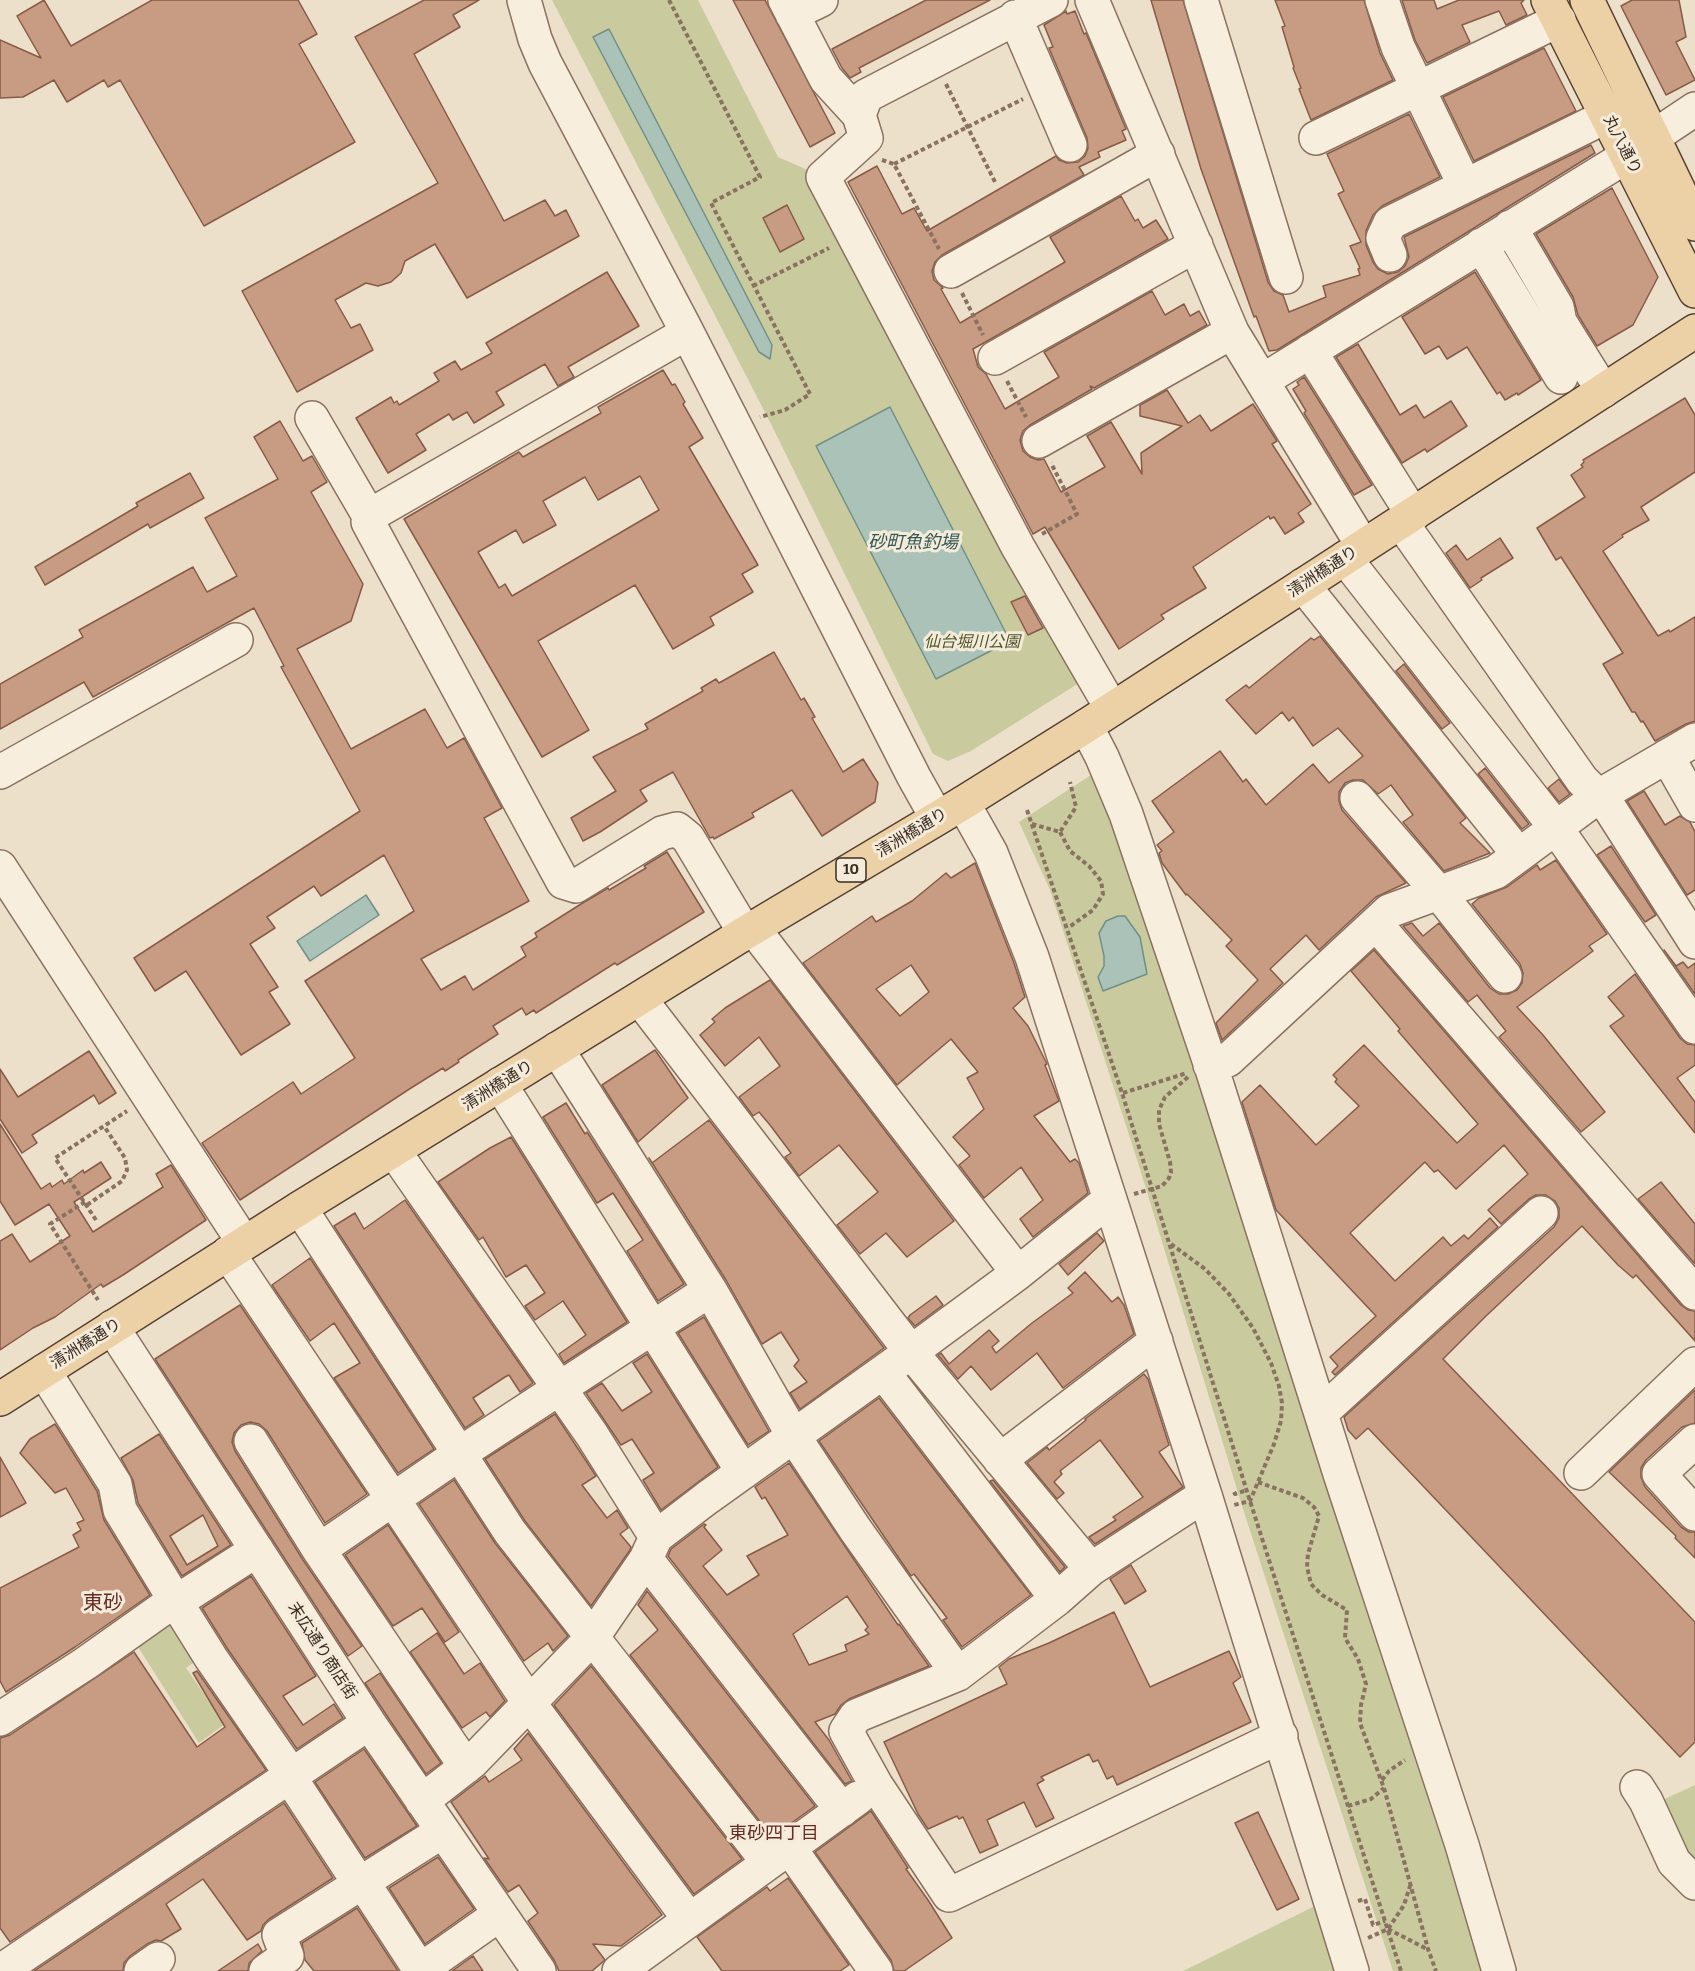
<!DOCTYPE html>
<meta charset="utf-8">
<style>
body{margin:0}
canvas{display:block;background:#ede0cb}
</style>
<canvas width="1695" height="1971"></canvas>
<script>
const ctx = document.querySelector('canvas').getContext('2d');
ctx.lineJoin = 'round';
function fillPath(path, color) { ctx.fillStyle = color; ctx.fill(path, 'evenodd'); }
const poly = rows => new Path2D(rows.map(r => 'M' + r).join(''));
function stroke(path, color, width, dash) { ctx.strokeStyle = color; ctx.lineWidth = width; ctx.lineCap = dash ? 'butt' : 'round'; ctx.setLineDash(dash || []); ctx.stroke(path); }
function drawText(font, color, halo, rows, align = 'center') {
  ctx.font = font + ' Bitter,"Noto Sans JP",serif'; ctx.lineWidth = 6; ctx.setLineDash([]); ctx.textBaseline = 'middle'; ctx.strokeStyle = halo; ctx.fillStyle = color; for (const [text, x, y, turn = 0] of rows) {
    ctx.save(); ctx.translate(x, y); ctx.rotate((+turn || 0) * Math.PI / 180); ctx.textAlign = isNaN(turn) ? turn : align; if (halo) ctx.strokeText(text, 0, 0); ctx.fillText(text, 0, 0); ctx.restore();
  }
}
fillPath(poly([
 [552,0,698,0,778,157,810,171,1087,678,971,751,948,761,933,754,771,424],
 [1094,773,1114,817,1486,1971,1393,1971,1242,1506,1140,1169,1050,890,1019,822],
 [164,1618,169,1625,178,1619,204,1655,186,1668,225,1724,199,1743,133,1639],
 [1695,1785,1695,1883,1656,1803],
 [1317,1905,1340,1971,1183,1971]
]), '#c9cb9f');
const water = poly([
 [609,29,772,345,770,359,759,352,593,37,609,29],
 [890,407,1010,641,936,679,816,446,890,407],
 [366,895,379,915,310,961,297,941,366,895],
 [1118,916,1125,916,1140,937,1147,974,1103,991,1098,977,1104,966,1104,956,1099,933,1106,921,1118,916]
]);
fillPath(water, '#abc2b9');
stroke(water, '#719086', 1.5);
const building = poly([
 [44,0,71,46,152,0,298,0,317,34,299,44,355,142,204,226,120,80,108,87,104,80,67,102,54,80,23,97,0,98,0,40,41,58,17,16,44,0],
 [424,0,479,0,453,15,460,27,414,54,504,221,545,200,555,216,566,210,579,236,467,298,435,244,405,261,401,273,391,282,378,286,366,283,335,300,351,328,360,324,373,350,297,392,242,291,438,183,355,37,424,0],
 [733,0,765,0,835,133,810,147,733,0],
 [926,0,990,0,859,68,861,72,850,78,842,68,832,49,926,0],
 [1151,0,1183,0,1268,282,1274,291,1283,295,1289,312,1326,297,1323,286,1360,275,1358,269,1360,268,1350,246,1361,242,1338,194,1344,191,1327,154,1409,114,1440,177,1382,206,1373,215,1366,231,1366,245,1373,262,1378,269,1388,274,1398,272,1405,266,1409,257,1404,237,1591,145,1595,153,1277,350,1269,351,1256,316,1254,317,1201,169,1151,0],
 [1275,0,1364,0,1380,53,1393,80,1311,120,1299,89,1301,88,1293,68,1294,67,1282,27,1285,26,1275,0],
 [1402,0,1434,0,1437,9,1459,0,1524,0,1521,3,1527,15,1506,25,1499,11,1462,25,1470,42,1427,63,1415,40,1402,0],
 [1632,0,1679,0,1686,37,1676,42,1695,80,1666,95,1621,6,1632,0],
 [1066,11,1067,14,1075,11,1084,34,1086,33,1126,129,1122,131,1126,140,1098,152,1100,157,1079,167,1084,175,942,255,935,262,932,271,934,280,943,288,941,289,960,323,1065,262,1050,237,1121,196,1135,221,1138,219,1143,228,1156,220,1168,239,973,349,978,367,986,374,1005,409,1059,377,1044,352,1152,291,1165,315,1184,304,1190,316,1199,311,1207,325,1094,388,1090,386,1092,389,1030,425,1023,431,1020,440,1023,451,1030,457,1038,460,1044,459,1061,492,1105,467,1087,436,1111,422,1142,474,1141,453,1182,426,1140,416,1140,405,1167,390,1188,423,1200,415,1211,431,1253,404,1277,441,1272,444,1311,504,1298,513,1304,522,1285,534,1274,517,1270,519,1269,516,1193,567,1206,588,1161,615,1164,619,1119,649,1045,527,1033,534,848,182,877,166,902,214,914,208,927,231,1056,156,1059,160,1067,163,1078,162,1085,156,1088,148,1087,138,1049,48,1053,47,1044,25,1066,11],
 [1544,48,1576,111,1474,161,1443,97,1544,48],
 [1612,188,1658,277,1633,325,1597,346,1578,315,1573,297,1536,234,1612,188],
 [787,205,804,239,780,252,763,218,787,205],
 [607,272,639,326,568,367,574,377,558,386,545,364,496,392,504,405,474,423,467,412,453,420,449,414,416,434,426,450,388,473,356,418,391,397,394,403,397,401,399,405,439,381,434,373,455,361,461,370,492,353,486,343,607,272],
 [1475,272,1541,380,1518,395,1517,393,1505,400,1500,392,1497,394,1467,347,1447,359,1439,346,1425,354,1402,317,1475,272],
 [1358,344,1400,415,1416,405,1424,418,1451,401,1467,426,1427,452,1425,449,1402,463,1336,357,1358,344],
 [663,370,672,385,675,384,685,402,683,404,703,438,689,447,758,565,742,574,753,592,710,617,714,625,673,649,635,585,538,641,589,730,542,757,404,519,519,452,523,457,601,413,598,407,663,370],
 [640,476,659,510,512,596,505,584,499,588,478,552,516,530,523,543,556,525,543,501,585,477,598,500,640,476],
 [1304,377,1372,485,1354,495,1304,413,1306,411,1293,389,1299,385,1297,382,1304,377],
 [1685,398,1695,415,1695,472,1641,507,1649,520,1622,535,1623,537,1603,551,1658,636,1669,630,1670,632,1695,617,1695,721,1686,724,1655,741,1643,721,1641,722,1635,712,1632,712,1603,664,1623,653,1561,557,1556,560,1537,528,1585,497,1571,475,1583,467,1581,465,1584,462,1583,460,1685,398],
 [280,421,303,461,312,456,327,482,311,492,363,584,351,621,297,649,351,749,425,709,447,748,464,738,502,808,484,818,529,901,421,959,441,990,465,976,473,990,526,956,521,947,537,937,535,933,581,904,608,888,609,890,646,868,644,866,667,852,704,912,617,965,615,963,536,1013,534,1010,526,1015,522,1008,493,1026,498,1034,458,1060,459,1062,445,1071,443,1068,411,1088,240,1200,202,1143,293,1082,301,1094,355,1058,305,981,414,911,384,855,321,896,314,886,267,917,275,928,250,944,278,987,269,992,290,1024,241,1055,186,971,155,991,134,958,360,811,281,667,284,666,254,608,93,697,84,682,0,729,0,684,83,637,79,630,193,567,207,592,237,576,205,518,278,479,254,437,280,421],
 [190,473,204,498,150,528,148,524,45,585,35,567,138,506,136,503,190,473],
 [1500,538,1513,558,1481,578,1482,580,1470,588,1446,553,1456,545,1467,560,1500,538],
 [1025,596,1043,628,1028,635,1011,602,1025,596],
 [1320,636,1466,818,1460,823,1490,853,1444,871,1403,822,1413,815,1391,785,1378,794,1363,780,1353,780,1345,783,1339,792,1339,801,1342,810,1406,883,1376,897,1319,950,1306,935,1270,969,1283,983,1222,1040,1216,1023,1258,980,1226,946,1232,940,1187,894,1186,895,1162,863,1159,853,1162,851,1157,845,1174,832,1152,801,1220,751,1243,782,1246,779,1266,805,1313,764,1329,783,1363,756,1338,728,1313,746,1293,717,1289,721,1282,712,1256,734,1226,700,1246,685,1249,688,1311,638,1314,640,1320,636],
 [774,652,801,700,804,698,815,717,812,718,843,772,863,759,878,783,875,802,822,836,792,790,752,813,754,817,714,839,713,837,710,838,673,772,640,790,647,801,600,832,583,841,571,818,616,791,593,757,648,729,645,724,703,691,701,688,716,679,719,683,774,652],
 [1404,664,1450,723,1442,729,1396,671,1404,664],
 [1485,768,1529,824,1522,829,1478,774,1485,768],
 [1559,779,1570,794,1559,802,1548,788,1559,779],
 [1644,791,1665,825,1680,816,1690,822,1695,832,1695,890,1687,895,1627,801,1644,791],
 [1611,846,1656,915,1645,922,1597,855,1611,846],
 [1556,860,1607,934,1589,946,1593,951,1517,1007,1543,1035,1605,1112,1581,1132,1499,1037,1506,1031,1477,995,1468,1002,1403,926,1412,923,1423,936,1439,923,1490,988,1499,994,1508,994,1517,990,1522,983,1523,973,1520,964,1472,904,1479,898,1507,887,1537,865,1540,870,1556,860],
 [975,863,1014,963,1025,997,1013,1008,1028,1026,1047,1064,1045,1065,1059,1101,1034,1116,1070,1162,1075,1159,1079,1163,1088,1193,1033,1237,1020,1219,1043,1200,1021,1167,984,1198,959,1165,970,1156,953,1137,984,1109,967,1078,978,1072,951,1039,897,1085,803,963,872,916,876,922,912,901,946,873,951,878,975,863],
 [911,965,929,992,900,1016,876,989,911,965],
 [1374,950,1681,1305,1688,1310,1695,1311,1695,1341,1636,1275,1633,1278,1618,1265,1582,1226,1486,1316,1443,1359,1695,1622,1695,1742,1680,1757,1368,1428,1356,1439,1348,1430,1344,1417,1554,1227,1559,1218,1559,1208,1555,1201,1546,1195,1536,1195,1529,1199,1501,1224,1488,1210,1528,1174,1504,1145,1456,1189,1438,1170,1434,1172,1425,1162,1350,1233,1395,1281,1443,1237,1451,1246,1464,1235,1468,1239,1490,1218,1498,1227,1335,1375,1332,1372,1338,1366,1330,1357,1376,1316,1276,1210,1242,1102,1260,1085,1316,1145,1359,1106,1335,1082,1337,1079,1333,1075,1364,1045,1457,1143,1478,1124,1398,1031,1400,1029,1351,971,1374,950],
 [1664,950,1676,966,1683,962,1688,968,1695,963,1695,994,1664,950],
 [1635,974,1680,1038,1687,1044,1695,1045,1695,1065,1677,1078,1695,1102,1695,1133,1610,1026,1624,1016,1608,997,1635,974],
 [770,980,954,1221,907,1257,886,1233,860,1254,837,1225,878,1192,839,1145,799,1176,785,1157,791,1153,770,1125,759,1112,753,1116,739,1097,780,1066,759,1037,725,1066,700,1035,715,1022,712,1019,725,1008,770,980],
 [655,1050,688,1098,638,1142,602,1085,655,1050],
 [89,1051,116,1093,99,1104,94,1095,32,1135,37,1143,22,1153,0,1119,0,1069,18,1097,89,1051],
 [566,1103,585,1134,587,1132,684,1284,658,1301,627,1251,643,1240,613,1193,597,1203,543,1117,566,1103],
 [709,1120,884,1348,800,1409,790,1393,807,1382,794,1366,799,1360,781,1332,762,1344,726,1280,649,1158,652,1163,709,1120],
 [0,1124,41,1189,50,1183,52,1187,62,1180,64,1184,83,1170,84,1173,101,1162,111,1178,74,1202,93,1232,163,1187,156,1174,171,1165,206,1220,123,1275,103,1287,101,1284,55,1317,33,1328,0,1350,0,1241,12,1234,30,1262,70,1236,49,1204,15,1225,0,1201,0,1124],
 [511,1137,627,1322,564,1363,559,1354,586,1335,563,1301,535,1320,525,1306,545,1293,526,1265,506,1277,483,1237,479,1240,438,1182,490,1148,511,1137],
 [1661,1182,1695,1224,1695,1264,1638,1199,1661,1182],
 [405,1200,533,1383,520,1392,509,1375,505,1377,473,1398,484,1415,465,1428,334,1226,355,1213,364,1229,405,1200],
 [1097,1233,1104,1241,1068,1275,1059,1264,1097,1233],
 [310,1258,434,1449,398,1473,334,1378,360,1363,334,1323,310,1341,272,1285,310,1258],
 [1085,1272,1112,1302,1118,1297,1124,1305,1134,1334,1063,1388,1037,1353,991,1390,971,1366,958,1379,938,1355,941,1353,949,1364,989,1330,999,1341,992,1347,996,1353,1032,1323,1073,1293,1068,1288,1085,1272],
 [936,1296,943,1305,915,1326,908,1318,910,1315,936,1296],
 [240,1305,367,1494,325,1523,267,1431,259,1424,250,1422,241,1425,234,1433,232,1442,235,1451,303,1560,362,1646,348,1656,155,1359,240,1305],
 [704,1317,769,1431,748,1445,678,1333,704,1317],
 [647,1354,718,1467,661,1510,643,1480,654,1473,632,1439,621,1445,586,1393,602,1383,622,1411,652,1392,633,1363,647,1354],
 [1144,1374,1148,1379,1169,1445,1159,1452,1183,1487,1095,1544,1089,1537,1116,1520,1113,1517,1143,1497,1100,1440,1060,1471,1062,1474,1054,1482,1064,1493,1057,1499,1027,1463,1047,1447,1049,1450,1086,1420,1085,1419,1144,1374],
 [1695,1390,1695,1423,1682,1427,1646,1460,1641,1468,1641,1477,1645,1487,1681,1527,1689,1532,1695,1532,1695,1558,1675,1538,1676,1536,1609,1472,1695,1390],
 [879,1398,1031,1595,962,1647,943,1620,947,1618,914,1574,911,1576,819,1441,879,1398],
 [555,1414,596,1476,582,1485,607,1518,617,1510,628,1528,620,1534,631,1547,630,1550,591,1606,525,1521,485,1459,555,1414],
 [55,1424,97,1491,104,1520,150,1595,75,1647,6,1692,0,1681,0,1588,79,1547,73,1535,81,1530,77,1523,84,1520,66,1488,55,1493,20,1453,30,1439,55,1424],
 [159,1434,231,1545,182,1576,138,1503,133,1480,121,1458,159,1434],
 [203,1515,218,1546,187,1565,170,1536,203,1515],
 [0,1457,26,1503,0,1517,0,1457],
 [789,1463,898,1625,899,1624,929,1666,849,1699,841,1705,835,1714,815,1722,829,1740,852,1781,845,1784,668,1556,671,1549,704,1524,706,1525,704,1527,722,1550,703,1566,727,1595,759,1575,747,1556,788,1535,765,1497,762,1499,755,1487,789,1463],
 [847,1596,868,1627,865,1630,869,1634,845,1645,847,1651,809,1665,793,1634,847,1596],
 [454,1480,495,1543,568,1636,553,1651,548,1643,524,1661,419,1504,454,1480],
 [993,1480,1065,1567,1060,1572,990,1481,993,1480],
 [388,1525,459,1632,445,1642,422,1608,393,1626,345,1555,388,1525],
 [1131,1565,1146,1591,1125,1604,1110,1579,1131,1565],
 [251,1576,316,1676,283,1696,303,1725,334,1704,343,1718,297,1749,227,1648,202,1608,251,1576],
 [647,1591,815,1806,772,1837,630,1655,658,1630,638,1605,647,1591],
 [1114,1612,1150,1687,1229,1651,1241,1677,1233,1683,1251,1722,1117,1785,1113,1776,1107,1779,1098,1760,1093,1762,1089,1754,1041,1777,1044,1780,1037,1784,1054,1818,1036,1827,1024,1802,987,1820,998,1845,980,1853,963,1817,959,1819,957,1816,928,1829,918,1814,884,1742,1007,1684,999,1667,1009,1659,1049,1643,1114,1612],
 [437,1633,464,1674,480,1663,505,1701,490,1717,486,1712,462,1728,410,1652,437,1633],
 [134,1652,197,1747,225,1727,193,1673,197,1671,266,1770,10,1942,0,1928,0,1738,10,1735,134,1652],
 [591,1666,742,1859,694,1894,554,1705,591,1666],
 [380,1673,441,1763,426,1774,365,1683,380,1673],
 [528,1733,662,1915,621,1946,593,1944,605,1960,592,1971,559,1971,554,1960,528,1921,538,1913,519,1885,508,1892,484,1858,489,1859,451,1802,485,1776,489,1782,522,1760,514,1749,528,1733],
 [364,1749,417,1826,365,1858,315,1782,364,1749],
 [284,1803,333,1878,269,1919,263,1925,261,1931,247,1940,203,1879,166,1904,181,1929,161,1941,156,1940,147,1944,130,1956,124,1963,123,1971,34,1971,284,1803],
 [871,1811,908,1868,906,1869,928,1900,952,1938,904,1971,894,1971,891,1960,815,1852,871,1811],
 [1258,1812,1299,1899,1277,1910,1235,1823,1258,1812],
 [438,1857,474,1909,425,1944,389,1888,438,1857],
 [788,1878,849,1965,840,1971,722,1971,697,1937,767,1887,770,1891,788,1878],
 [357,1908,398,1971,314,1971,305,1960,302,1943,357,1908],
 [258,1944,262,1951,249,1963,248,1971,218,1971,258,1944],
 [473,1956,483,1971,452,1971,473,1956]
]);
fillPath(building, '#c89b83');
stroke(building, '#875b47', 1.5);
const minor = poly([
 [524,0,535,39,545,63,684,326,914,777,937,818],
 [785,0,826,79,859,115],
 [1051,0,866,96,859,115,866,138,823,177,1018,547,1112,709],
 [1092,0,1232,332,1363,546],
 [1201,0,1286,277],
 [1382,0,1398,47,1465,186],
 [792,14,821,0],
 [1015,17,1070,145],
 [1653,137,1695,109],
 [1316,138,1559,20],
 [1510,227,1557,307,1560,322,1603,391],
 [1481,245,1561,377],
 [1390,255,1383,238,1390,223,1607,116],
 [951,271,1158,154],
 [687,333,369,516,368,522,563,882,576,886,662,833,677,829,688,838,745,933],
 [1310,351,1413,515],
 [995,358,1196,245],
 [1262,381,1627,156],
 [312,418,369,516],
 [1039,441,1232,332],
 [1401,522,1582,780,1609,807,1695,942],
 [1345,558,1556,828,1695,1027],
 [1303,585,1519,855],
 [1086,726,1102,757,1126,814,1211,1066,1341,1477,1462,1845,1499,1971],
 [1667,756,1695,805],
 [0,772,236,640],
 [1357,798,1438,892,1505,976],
 [963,803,991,853,1032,957,1205,1495,1352,1971],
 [0,867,244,1243],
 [1376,924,1695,1293],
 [753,928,1018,1273],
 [640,999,911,1352,1091,1569],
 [557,1049,710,1290,793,1435,855,1529,958,1674],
 [1210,1065,1228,1060,1389,911,1496,872,1599,796,1695,740],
 [500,1084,743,1472],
 [394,1151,592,1435,656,1537],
 [300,1208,510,1532,768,1862],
 [228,1253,530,1704,689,1919],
 [112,1327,369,1723,539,1971],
 [44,1371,115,1484,120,1510,176,1602,211,1658,291,1774],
 [883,1372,1057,1599],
 [1321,1413,1541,1213],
 [251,1441,319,1550,466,1767],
 [1695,1441,1659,1474,1695,1514],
 [1000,1460,1156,1341],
 [1581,1473,1695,1364],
 [1205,1495,1091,1569,1057,1599,958,1674,856,1716,846,1731,876,1785,949,1895,1281,1736],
 [319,1550,459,1454,710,1290],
 [646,1559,842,1810],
 [176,1602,257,1550],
 [0,1719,86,1663,175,1600],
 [289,1776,359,1883],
 [1637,1787,1646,1801,1674,1862,1695,1883],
 [422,1801,472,1762,592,1638,646,1559,656,1537,707,1498,911,1352,1018,1273,1109,1200],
 [789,1847,876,1971],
 [362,1881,420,1970],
 [5,1968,369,1723],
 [141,1971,158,1959],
 [266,1971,287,1956,279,1935,443,1831],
 [419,1971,500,1914],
 [619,1971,858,1798]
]);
const major = poly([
 [1548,0,1695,291],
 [1587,0,1695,224],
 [0,1399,300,1208,745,933,963,803,1086,726,1695,331]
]);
stroke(minor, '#89725f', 36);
stroke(major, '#574133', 36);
stroke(poly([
 [669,0,760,177,711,203,810,394,785,410,760,417],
 [946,84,996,184],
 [882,160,894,164,939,249],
 [894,164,1023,99],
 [753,286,829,248],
 [962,293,983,335],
 [1007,381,1026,417],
 [1042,534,1077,514,1051,463],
 [1027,810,1122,1093,1250,1501,1401,1971],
 [1032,824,1060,832,1076,807,1070,782],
 [1060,832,1070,851,1089,866,1101,881,1103,894,1093,910,1068,928],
 [1123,1093,1187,1073],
 [1134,1194,1162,1186,1169,1178,1171,1172,1170,1162,1159,1124,1159,1110,1165,1097,1188,1077],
 [85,1202,50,1224,98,1300],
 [87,1205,122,1181,127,1170,125,1158,104,1126],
 [96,1220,55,1158,127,1111],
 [1171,1244,1205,1269,1229,1294,1253,1328,1271,1363,1279,1386,1282,1403,1281,1421,1274,1444,1250,1501,1234,1505],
 [1258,1482,1303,1498,1314,1507,1319,1516,1308,1554,1307,1567,1311,1584,1322,1595,1347,1610,1345,1638,1358,1659,1366,1684,1361,1705,1360,1723,1384,1788,1428,1949,1436,1971],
 [1234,1492,1235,1494,1247,1490],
 [1382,1780,1389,1771,1405,1760],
 [1348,1806,1371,1799,1384,1788],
 [1358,1901,1365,1899,1373,1925,1385,1921],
 [1388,1929,1427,1949],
 [1368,1938,1388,1929,1404,1905,1410,1886]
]), '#89725f', 4, [4.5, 3]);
stroke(minor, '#f8eede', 33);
stroke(major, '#edd1a6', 33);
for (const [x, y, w] of [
 [851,870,30]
]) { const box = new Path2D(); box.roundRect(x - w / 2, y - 12, w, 24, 4.5); ctx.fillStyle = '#f4ebda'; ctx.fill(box); stroke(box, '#3a2c22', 1.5); }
drawText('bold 15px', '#3a2c22', null, [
 ["10",851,870]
]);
drawText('16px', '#3a2c22', '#f4ebda', [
 ["丸八通り",1622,145,63],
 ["清洲橋通り",1323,572,-33],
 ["清洲橋通り",912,833,-31],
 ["清洲橋通り",498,1086,-32],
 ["清洲橋通り",86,1344,-32],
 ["末広通り商店街",322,1651,57]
]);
drawText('italic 16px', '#4e562a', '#f4ebda', [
 ["仙台堀川公園",972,643]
]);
drawText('italic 18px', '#325954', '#f4ebda', [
 ["砂町魚釣場",913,543]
]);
drawText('18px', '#652d24', '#f4ebda', [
 ["東砂四丁目",774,1834]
]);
drawText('20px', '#652d24', '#f4ebda', [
 ["東砂",103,1603]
]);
</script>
